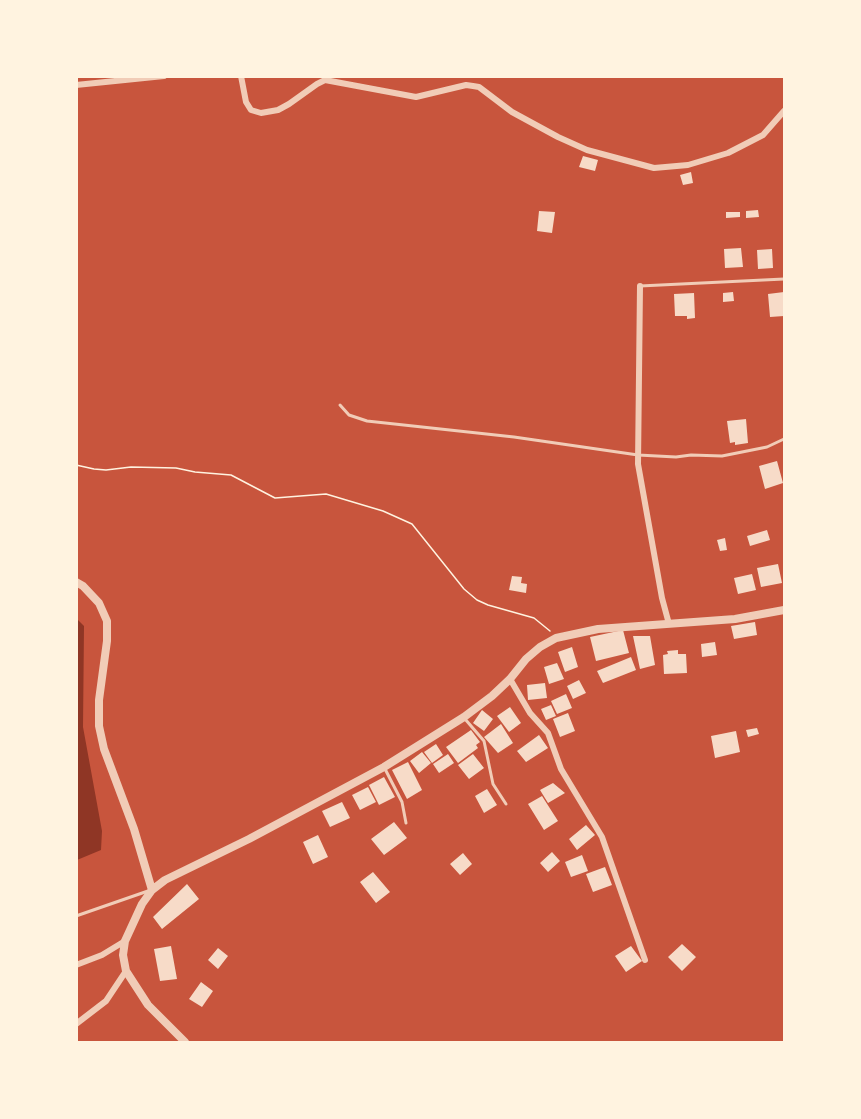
<!DOCTYPE html>
<style>
body{margin:0}
#map{position:relative;width:861px;height:1119px;overflow:hidden;background:#c8553d;font-family:"PT Sans Narrow",sans-serif}
canvas{display:block}
.frame{position:absolute;inset:0;border:78px solid #fff3e0;pointer-events:none}
</style>
<div id="map">
<canvas width="861" height="1119"></canvas>
<div class="frame"></div>
</div>
<script>
const ctx = document.querySelector('canvas').getContext('2d');
ctx.lineJoin = 'round';
function fillPath(path, color) { ctx.fillStyle = color; ctx.fill(path, 'evenodd'); }
const poly = rows => new Path2D(rows.map(r => 'M' + r).join(''));
function stroke(path, color, width, dash) { ctx.strokeStyle = color; ctx.lineWidth = width; ctx.lineCap = dash ? 'butt' : 'round'; ctx.setLineDash(dash || []); ctx.stroke(path); }
fillPath(poly([
 [76,618,84,626,83,727,102,831,101,850,77,860]
]), '#8f3625');
fillPath(poly([
 [583,156,598,160,595,171,579,167],
 [691,172,693,183,683,185,680,175],
 [758,210,759,217,746,218,746,211],
 [539,211,555,212,552,233,537,231],
 [726,212,740,212,740,217,726,218],
 [741,248,743,267,725,268,724,249],
 [772,249,773,268,758,269,757,250],
 [733,292,734,301,723,302,723,293],
 [784,292,784,316,770,317,768,294],
 [694,293,695,318,687,319,687,316,675,316,674,294],
 [746,419,748,443,735,445,735,442,730,443,727,421],
 [777,461,783,483,765,489,759,466],
 [767,530,770,540,750,546,747,536],
 [725,538,727,550,720,551,717,540],
 [778,564,782,583,761,587,757,568],
 [752,574,756,590,738,594,734,578],
 [512,576,522,577,521,583,527,584,526,593,509,590],
 [755,622,757,635,734,639,731,626],
 [623,630,629,653,596,661,590,637],
 [633,636,650,636,655,665,640,669],
 [715,642,717,655,702,657,701,644],
 [572,647,578,667,565,672,558,652],
 [678,650,678,654,686,654,687,673,664,674,663,655,668,654,667,651],
 [631,657,636,670,603,683,597,671],
 [557,663,564,679,549,684,544,667],
 [579,680,586,693,573,699,567,686],
 [545,683,547,698,528,700,527,685],
 [566,694,572,708,557,714,551,701],
 [551,705,556,716,546,720,541,709],
 [510,707,521,723,509,732,497,716],
 [482,710,493,719,484,731,473,723],
 [568,713,575,731,560,737,553,719],
 [501,724,513,743,498,753,484,737],
 [757,728,759,734,748,737,746,730],
 [471,730,480,742,476,745,478,748,458,763,446,747],
 [736,731,740,752,715,758,711,736],
 [539,735,548,748,526,762,517,751],
 [436,744,443,755,432,763,424,752],
 [422,752,431,763,419,773,410,761],
 [448,754,454,763,439,773,433,764],
 [473,754,484,768,469,779,458,765],
 [408,762,422,790,407,799,392,770],
 [384,777,395,797,379,805,369,785],
 [553,783,565,793,548,803,540,790],
 [368,787,376,802,360,810,352,795],
 [487,789,497,805,484,813,475,796],
 [542,796,558,821,544,830,528,804],
 [342,802,350,818,330,827,322,811],
 [394,822,407,838,384,855,371,839],
 [586,825,595,835,577,850,569,839],
 [318,835,328,857,313,864,303,842],
 [552,852,560,861,548,872,540,863],
 [463,853,472,864,460,875,450,864],
 [582,855,588,871,571,877,565,862],
 [605,867,612,885,593,892,586,874],
 [373,872,390,892,376,903,360,882],
 [187,884,199,899,162,929,153,917],
 [682,944,696,957,682,971,668,957],
 [171,946,177,979,160,981,154,949],
 [631,946,642,961,626,972,615,956],
 [218,948,228,956,218,969,208,960],
 [201,982,213,991,202,1007,189,999]
]), '#f7dbc8');
stroke(poly([
 [76,465,94,469,106,470,131,467,176,468,195,472,231,475,275,498,326,494,383,511,412,524,464,589,477,600,488,605,534,618,550,631]
]), '#fff3e0', 1.5);
stroke(poly([
 [640,286,784,279],
 [340,405,349,415,367,421,514,437,638,455,676,457,691,455,722,456,767,447,784,439],
 [465,719,484,741,493,784,506,804],
 [384,767,402,802,406,823],
 [76,916,148,891]
]), '#f1ccb7', 3);
stroke(poly([
 [241,76,246,102,251,110,261,113,278,110,289,104,317,84,325,80,416,97,466,85,473,86,479,87,512,112,558,137,587,150,654,168,688,165,728,153,763,135,784,111],
 [76,85,164,76],
 [640,286,638,464,662,598,669,624],
 [510,679,530,713,548,733,561,769,602,837,645,960],
 [76,965,102,955,125,941],
 [76,1024,106,1001,126,971]
]), '#f1ccb7', 6);
stroke(poly([
 [76,582,83,586,99,603,107,621,107,641,99,700,99,726,104,749,134,829,152,890],
 [185,1042,148,1005,126,971,123,955,125,941,142,904,152,890,165,880,249,839,384,767,464,717,492,696,510,679,526,659,540,647,556,638,598,629,735,619,784,610]
]), '#f1ccb7', 8);
</script>
